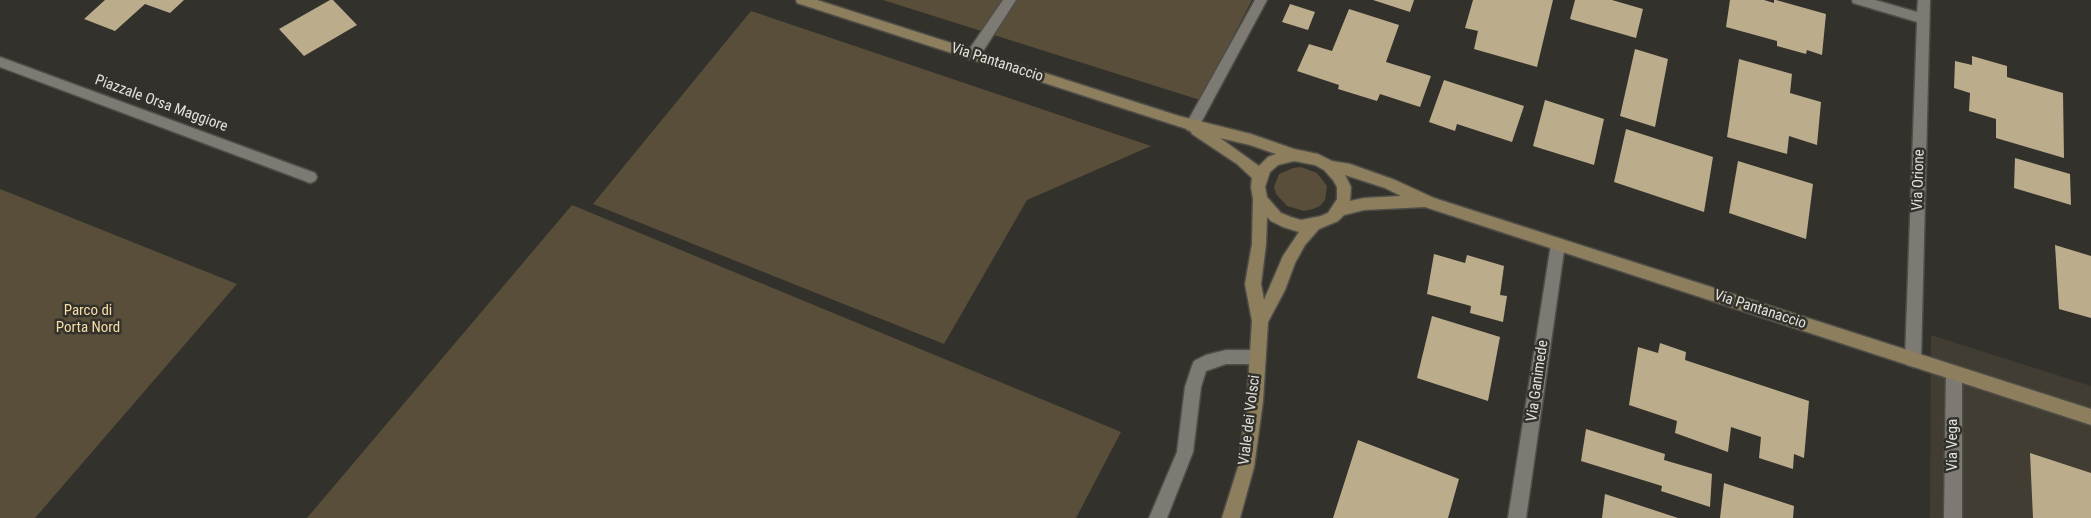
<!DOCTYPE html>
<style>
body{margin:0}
canvas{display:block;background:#33312b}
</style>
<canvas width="2091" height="518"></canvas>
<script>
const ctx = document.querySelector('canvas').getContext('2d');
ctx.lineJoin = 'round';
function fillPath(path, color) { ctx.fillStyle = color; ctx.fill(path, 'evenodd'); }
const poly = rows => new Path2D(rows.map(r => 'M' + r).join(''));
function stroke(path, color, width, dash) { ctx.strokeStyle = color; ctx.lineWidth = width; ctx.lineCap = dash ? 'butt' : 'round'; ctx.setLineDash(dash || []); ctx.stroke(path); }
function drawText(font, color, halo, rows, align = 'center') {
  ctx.font = font + ' "Roboto Condensed",sans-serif'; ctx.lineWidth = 5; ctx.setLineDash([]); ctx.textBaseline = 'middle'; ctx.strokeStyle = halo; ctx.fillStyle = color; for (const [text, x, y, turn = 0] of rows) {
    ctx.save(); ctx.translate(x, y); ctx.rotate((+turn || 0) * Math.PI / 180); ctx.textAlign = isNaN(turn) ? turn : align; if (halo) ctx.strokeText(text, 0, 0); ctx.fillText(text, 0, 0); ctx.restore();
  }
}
fillPath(poly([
 [1931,335,2091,386,2091,518,1930,518]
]), '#423d32');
fillPath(poly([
 [883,0,1252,0,1200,100],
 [751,11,1151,146,1027,200,944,344,593,204],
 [1301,167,1317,173,1327,186,1325,200,1320,206,1313,209,1304,211,1287,206,1276,194,1274,187,1279,174,1293,168],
 [0,189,237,284,35,518,0,518],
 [572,205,1121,432,1076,518,307,518]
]), '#584e39');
fillPath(poly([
 [105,0,184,0,170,13,145,4,115,31,84,19],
 [330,0,333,0,357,25,304,56,279,29],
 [1373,0,1414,0,1410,12],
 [1473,0,1553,0,1537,67,1474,49,1478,31,1465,28],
 [1575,0,1612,0,1643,9,1636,38,1570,19],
 [1730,0,1764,0,1774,3,1774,0,1776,0,1826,14,1822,55,1807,50,1806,54,1777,46,1777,41,1726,27],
 [1290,4,1315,12,1308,30,1282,22],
 [1349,9,1399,25,1386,62,1431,76,1420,107,1380,94,1377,101,1338,89,1339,85,1297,71,1309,44,1332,51],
 [1635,49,1668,59,1655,127,1620,116],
 [1972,56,2007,66,2007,77,2063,93,2064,158,1996,138,1996,119,1969,111,1970,93,1954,88,1955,61,1972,65],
 [1739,59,1792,74,1790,93,1821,102,1817,145,1789,136,1787,154,1727,137],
 [1444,80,1524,106,1512,142,1457,124,1455,131,1429,122],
 [1545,100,1604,119,1594,165,1533,146],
 [1626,129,1713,157,1704,212,1614,182],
 [2015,158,2070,174,2071,205,2014,188],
 [1738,161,1813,184,1806,239,1729,213],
 [2055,245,2091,256,2091,318,2059,309],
 [1434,254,1465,263,1467,255,1504,266,1500,295,1507,296,1503,322,1470,313,1471,306,1427,294],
 [1432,316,1500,337,1488,401,1417,378],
 [1660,343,1686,352,1685,360,1809,401,1804,458,1794,454,1793,469,1759,458,1761,437,1731,427,1728,452,1675,433,1677,421,1629,405,1638,347,1658,353],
 [1586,429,1665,454,1664,460,1712,474,1710,507,1661,491,1662,486,1581,461],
 [1358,440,1459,479,1448,518,1333,518],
 [2030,453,2091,473,2091,518,2033,518],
 [1724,483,1794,506,1793,518,1720,518],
 [1605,494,1678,518,1602,518]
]), '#bbac8b');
const lane = poly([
 [1226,350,1257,350,1263,352,1265,357,1263,362,1257,364,1226,364,1206,371,1201,387,1193,452,1167,518,1149,518,1177,452,1185,387,1192,366,1194,361,1206,355,1226,350]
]);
const street = poly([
 [1003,0,1016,0,978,59,973,60,968,59,966,55,968,51,1003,0],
 [1255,0,1267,0,1197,130,1192,132,1187,130,1185,126,1255,0],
 [1852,0,1875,0,1917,12,1918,0,1930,0,1921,360,1919,365,1913,367,1907,365,1905,360,1917,22,1853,3,1852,0],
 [0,57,315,173,317,177,315,181,310,183,305,181,0,67,0,57],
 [1558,238,1563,240,1565,244,1526,518,1508,518,1551,244,1553,240,1558,238],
 [1954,366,1960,368,1962,373,1962,518,1944,518,1946,373,1948,368,1954,366]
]);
const secondary = poly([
 [796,0,817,0,1179,116,1251,134,1294,149,1318,154,1332,161,1350,164,1395,180,1434,198,2091,409,2091,425,1425,207,1364,210,1344,215,1338,221,1319,229,1305,245,1295,263,1285,290,1268,322,1263,401,1254,467,1240,518,1222,518,1238,467,1247,401,1252,321,1245,284,1252,244,1253,199,1251,187,1252,178,1237,164,1192,134,1190,130,797,3,796,0],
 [1220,138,1250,145,1276,154,1268,157,1259,166,1220,138],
 [1294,161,1315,165,1324,170,1333,180,1337,187,1337,199,1328,213,1321,216,1301,220,1291,217,1281,213,1267,197,1265,187,1270,172,1278,165,1294,161],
 [1345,175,1385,188,1401,196,1364,198,1350,201,1351,187,1345,175],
 [1267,217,1271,221,1283,227,1299,232,1283,256,1264,300,1261,284,1266,244,1267,217]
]);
stroke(lane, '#4e4d48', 3);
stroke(street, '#4e4d48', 3);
stroke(secondary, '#4e4d48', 3);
fillPath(lane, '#7d7a74');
fillPath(street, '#7d7a74');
fillPath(secondary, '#8d7f5e');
drawText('15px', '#e1e0dc', '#33312b', [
 ["Via Pantanaccio",997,63,18],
 ["Piazzale Orsa Maggiore",161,104,20],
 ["Via Orione",1919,180,-88],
 ["Via Pantanaccio",1760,310,18],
 ["Via Ganimede",1538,381,-82],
 ["Viale dei Volsci",1250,420,-83],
 ["Via Vega",1953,445,-90]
]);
drawText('15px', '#f8dda5', '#33312b', [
 ["Parco di",88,311],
 ["Porta Nord",88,328]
]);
</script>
